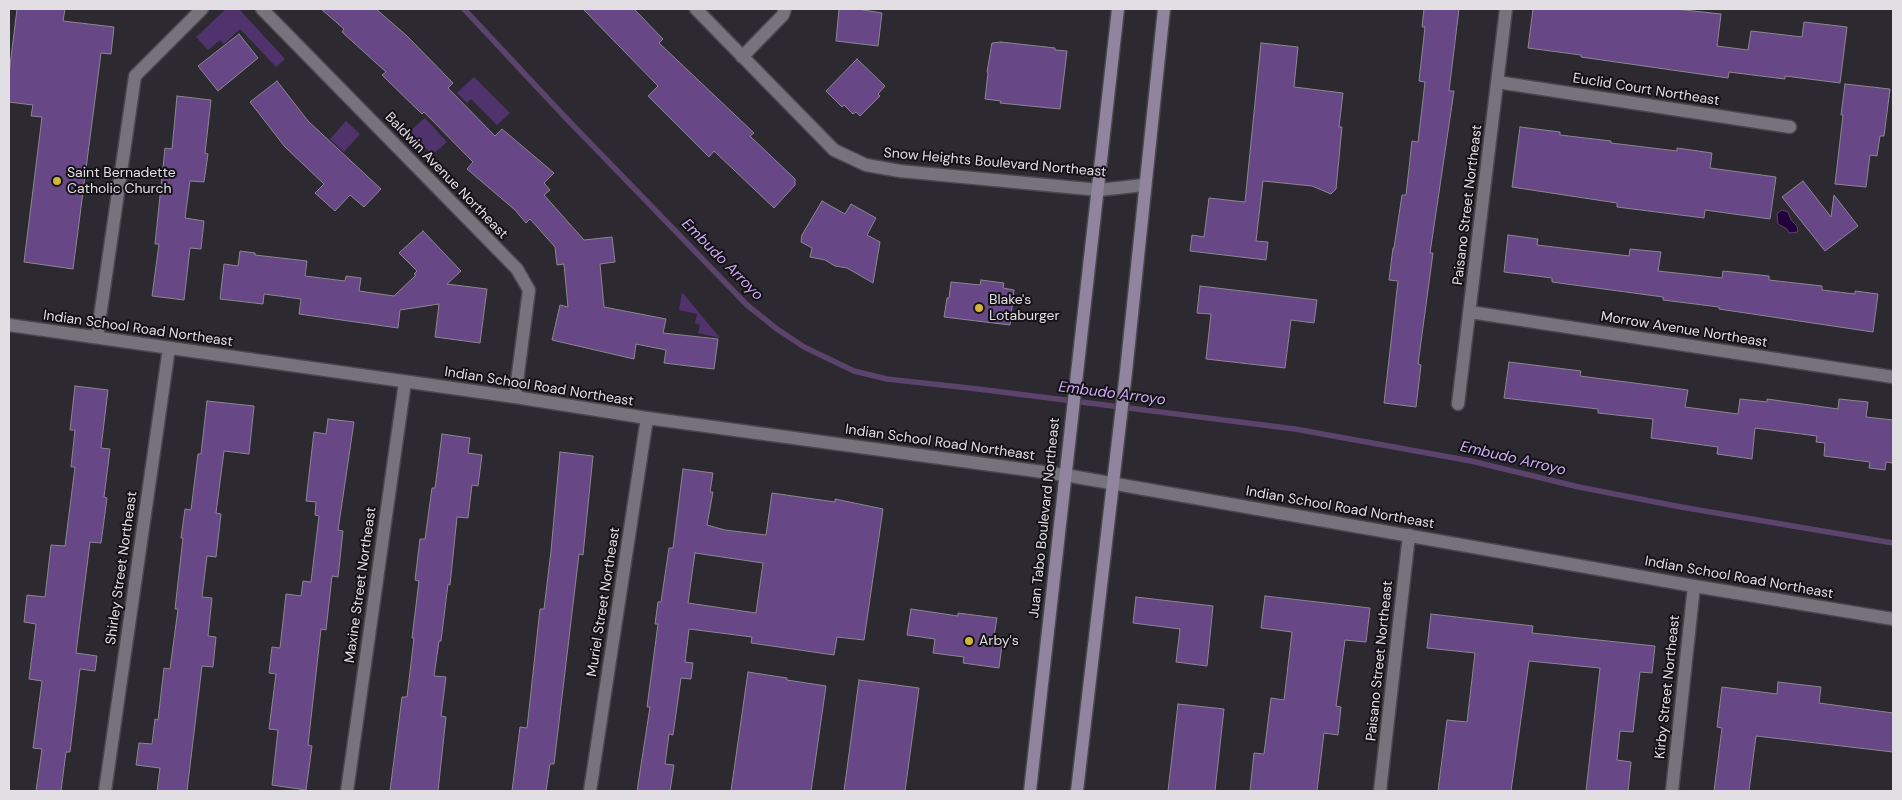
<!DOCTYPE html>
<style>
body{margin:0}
#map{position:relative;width:1902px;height:800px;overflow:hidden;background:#2c2930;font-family:"DM Sans",sans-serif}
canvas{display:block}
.frame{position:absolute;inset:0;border:10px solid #e1dfe4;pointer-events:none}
</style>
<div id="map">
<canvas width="1902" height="800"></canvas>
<div class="frame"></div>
</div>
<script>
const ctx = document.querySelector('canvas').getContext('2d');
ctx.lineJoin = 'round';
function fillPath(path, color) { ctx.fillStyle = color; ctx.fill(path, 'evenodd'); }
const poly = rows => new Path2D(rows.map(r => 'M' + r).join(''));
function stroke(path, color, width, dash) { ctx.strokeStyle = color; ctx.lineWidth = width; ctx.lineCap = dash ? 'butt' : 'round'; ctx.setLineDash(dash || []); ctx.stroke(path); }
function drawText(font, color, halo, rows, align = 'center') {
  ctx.font = font + ' "DM Sans",sans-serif'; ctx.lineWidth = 4; ctx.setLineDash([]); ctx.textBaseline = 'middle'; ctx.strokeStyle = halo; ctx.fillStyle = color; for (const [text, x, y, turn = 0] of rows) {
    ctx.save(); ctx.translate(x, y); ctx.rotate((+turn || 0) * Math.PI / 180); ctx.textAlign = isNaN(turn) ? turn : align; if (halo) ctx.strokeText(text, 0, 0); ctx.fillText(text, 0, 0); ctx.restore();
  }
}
fillPath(poly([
 [226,9,239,9,285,59,276,67,240,29,224,44,220,40,208,50,196,37],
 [474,77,510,113,497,125,471,99,467,103,457,93],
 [425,118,447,142,432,155,410,131],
 [346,121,360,134,344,152,330,139],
 [682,292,720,338,698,333,700,325,695,323,697,314,679,310]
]), '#50336c');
const water = poly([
 [1782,210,1788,212,1791,220,1797,226,1798,232,1789,233,1787,229,1778,224,1777,214,1782,210]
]);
fillPath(water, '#220039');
stroke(water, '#5b436c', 1);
stroke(poly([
 [464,9,564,116,747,305,777,329,804,347,854,371,887,379,978,389,1295,429,1471,461,1579,487,1681,507,1893,543]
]), '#5b436c', 5.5);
const building = poly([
 [17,9,65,9,63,21,114,27,111,54,101,53,73,269,24,262,42,117,31,116,33,105,9,102,9,74,17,9],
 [321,9,376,9,407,36,453,83,448,88,495,136,502,129,554,173,544,183,550,190,544,195,584,240,612,237,615,262,600,264,604,307,666,319,663,333,718,339,714,369,664,363,666,350,636,344,634,359,552,340,560,305,568,307,564,264,557,265,555,247,530,219,526,223,515,210,467,169,473,162,424,112,422,114,382,75,386,72,342,32,344,29,321,9],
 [583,9,634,9,663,39,659,43,754,133,750,136,795,179,795,185,774,208,714,151,709,157,648,96,658,86,583,9],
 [839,9,857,9,882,13,878,46,836,41,839,9],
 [1424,9,1459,9,1449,91,1454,91,1430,253,1433,253,1418,364,1421,365,1416,407,1384,403,1398,281,1389,280,1393,248,1394,248,1402,195,1406,195,1412,141,1418,142,1425,82,1419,81,1425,27,1422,27,1424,9],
 [1533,9,1675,9,1721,14,1717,46,1748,50,1751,31,1802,37,1804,22,1847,27,1840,83,1785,76,1785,79,1729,72,1728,78,1581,57,1581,55,1528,48,1533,9],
 [239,34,258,58,218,91,198,66,239,34],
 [1001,42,1055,48,1055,50,1067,51,1060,109,1000,103,1001,101,985,99,988,73,987,72,992,43,1001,42],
 [1261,43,1298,47,1294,87,1343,93,1339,127,1342,127,1336,189,1331,194,1312,186,1263,181,1256,241,1268,242,1266,260,1190,251,1192,235,1204,237,1209,198,1245,202,1261,43],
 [857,59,885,86,878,94,880,96,860,116,856,112,853,114,844,105,842,107,826,91,857,59],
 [277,81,308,121,381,189,364,207,350,195,335,211,315,193,324,184,285,147,250,102,277,81],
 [1845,84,1890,89,1884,136,1880,136,1877,156,1870,155,1866,187,1835,184,1843,115,1841,115,1845,84],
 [177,96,211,100,205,153,208,154,204,182,190,181,185,218,204,221,201,249,190,248,184,300,152,296,159,244,155,244,165,148,172,149,177,96],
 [1520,127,1560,132,1560,135,1611,141,1611,143,1677,151,1677,148,1712,153,1710,168,1776,177,1770,219,1705,210,1704,218,1617,207,1617,203,1512,187,1520,127],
 [1803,181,1831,217,1834,195,1858,226,1825,251,1782,197,1803,181],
 [822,201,845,214,851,204,876,218,867,235,880,242,873,283,847,268,835,266,825,260,810,257,812,248,801,242,802,235,822,201],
 [423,231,461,271,447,284,487,289,480,343,435,337,439,304,400,310,398,328,299,314,301,299,264,294,263,304,220,299,224,264,238,266,240,251,255,253,255,255,307,261,305,276,345,281,346,276,361,278,359,291,394,296,416,275,414,274,417,271,399,253,423,231],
 [1508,235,1538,239,1537,245,1629,256,1630,249,1661,252,1658,271,1722,278,1723,271,1769,276,1769,280,1822,286,1822,290,1855,294,1855,291,1878,294,1873,332,1719,309,1719,307,1663,300,1663,297,1552,282,1552,278,1504,272,1508,235],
 [981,280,1004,283,1003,288,1014,290,1010,325,944,317,947,298,949,298,951,282,980,285,981,280],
 [1200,286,1317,300,1314,323,1291,320,1285,368,1206,359,1211,314,1197,313,1200,286],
 [1509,362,1581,371,1580,376,1688,390,1685,407,1738,414,1740,399,1767,402,1767,399,1838,409,1839,399,1868,402,1866,417,1893,420,1893,463,1886,462,1885,470,1869,468,1870,462,1824,456,1825,443,1816,442,1817,436,1755,428,1752,459,1717,454,1718,447,1651,438,1653,419,1598,413,1598,409,1504,398,1509,362],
 [75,386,108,390,101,448,110,449,104,497,107,498,101,543,90,542,76,653,97,656,95,671,80,669,70,752,66,752,61,791,36,791,42,749,33,748,42,681,29,679,36,624,24,622,27,595,45,597,51,545,65,546,75,467,71,467,75,430,70,430,75,386],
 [207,401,254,406,249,454,224,451,216,513,221,514,216,557,207,556,202,597,212,598,208,636,216,637,213,667,202,666,187,791,157,791,160,768,136,765,139,743,152,744,155,719,158,720,164,668,170,669,178,609,175,609,183,538,181,538,185,509,191,510,198,454,201,454,207,401],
 [328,419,354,422,338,530,343,531,338,577,332,576,326,630,321,629,308,745,312,746,306,790,272,785,278,730,269,729,276,674,269,673,272,647,280,648,286,594,301,596,303,581,311,582,319,516,315,515,316,502,306,501,314,432,326,434,328,419],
 [442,434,470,438,468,453,482,455,478,486,472,485,468,518,457,517,450,585,448,584,441,641,439,641,434,676,446,677,441,716,446,717,438,791,390,791,402,697,407,697,414,638,412,638,419,581,415,580,420,539,425,539,432,488,435,488,442,434],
 [560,452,593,456,583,555,579,554,554,764,550,764,546,791,512,791,520,727,527,728,540,609,544,609,551,551,560,452],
 [683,469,713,473,710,492,713,492,707,525,725,530,766,535,772,493,835,502,835,499,883,509,864,640,837,637,834,655,751,643,752,637,689,629,685,662,693,663,691,679,681,678,673,735,669,734,665,764,674,765,670,791,637,791,650,707,647,707,658,624,655,624,658,602,661,602,669,548,673,548,683,469],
 [695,553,763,563,756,613,688,603,695,553],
 [1265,596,1370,608,1366,642,1345,640,1336,706,1341,707,1338,735,1324,733,1317,791,1250,791,1254,753,1264,754,1271,698,1284,700,1292,632,1261,628,1265,596],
 [1136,597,1213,606,1207,666,1176,662,1180,629,1133,623,1136,597],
 [911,609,958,616,958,613,997,618,994,636,1003,637,999,668,963,663,964,657,933,653,935,639,907,635,911,609],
 [1431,614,1533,626,1532,633,1655,646,1652,673,1640,672,1633,732,1620,731,1617,760,1631,762,1628,791,1586,791,1600,668,1529,661,1511,791,1438,791,1447,720,1467,722,1475,653,1427,648,1431,614],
 [748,672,787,678,787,680,826,686,811,791,731,791,748,672],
 [859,680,919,688,905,791,844,791,859,680],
 [1778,682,1821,687,1819,703,1893,713,1893,752,1756,736,1749,791,1714,791,1722,728,1717,727,1722,687,1777,694,1778,682],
 [1178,704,1224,709,1215,791,1168,791,1178,704]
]);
fillPath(building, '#674786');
stroke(building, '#8b8790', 1);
const minor = poly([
 [262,9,517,269,529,290,515,397],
 [696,9,834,150,866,165,900,171,1099,190,1144,185],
 [742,57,783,15,785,9],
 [1497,82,1790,127],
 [1470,312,1893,377],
 [97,337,135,76,202,9],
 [1458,404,1506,9],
 [105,791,169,348],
 [347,791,405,382],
 [590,791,647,418],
 [1380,791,1409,535],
 [1672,791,1694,586]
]);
const tertiary = poly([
 [9,325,515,397,647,418,1065,475,1694,586,1893,619]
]);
const secondary = poly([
 [1030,791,1118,9],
 [1077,791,1126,372,1164,9]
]);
stroke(minor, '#4a474d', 15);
stroke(tertiary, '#4a474d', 15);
stroke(secondary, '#4a474d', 15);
stroke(minor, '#77737c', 12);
stroke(tertiary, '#77737c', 12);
stroke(secondary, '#90849e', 12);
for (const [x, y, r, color] of [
 [57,181,5,"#d3b635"],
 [979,308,5,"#d3b635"],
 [969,641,5,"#d3b635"]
]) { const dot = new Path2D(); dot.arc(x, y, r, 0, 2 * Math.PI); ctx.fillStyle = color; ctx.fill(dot); stroke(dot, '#141216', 2); }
drawText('14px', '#e1dfe4', '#141216', [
 ["Euclid Court Northeast",1646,90,9],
 ["Snow Heights Boulevard Northeast",995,163,5],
 ["Baldwin Avenue Northeast",446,176,46],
 ["Paisano Street Northeast",1468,205,-83],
 ["Indian School Road Northeast",138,329,8],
 ["Morrow Avenue Northeast",1684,330,9],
 ["Indian School Road Northeast",539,387,9],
 ["Indian School Road Northeast",940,443,8],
 ["Indian School Road Northeast",1340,508,10],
 ["Juan Tabo Boulevard Northeast",1045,518,-84],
 ["Shirley Street Northeast",122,568,-82],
 ["Indian School Road Northeast",1739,578,10],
 ["Maxine Street Northeast",361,585,-82],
 ["Muriel Street Northeast",604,602,-81],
 ["Paisano Street Northeast",1380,661,-84],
 ["Kirby Street Northeast",1668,687,-84]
]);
drawText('14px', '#e1dfe4', '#141216', [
 ["Saint Bernadette",67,173],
 ["Catholic Church",67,189],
 ["Blake's",989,300],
 ["Lotaburger",989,316],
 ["Arby's",979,641]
], 'left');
drawText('italic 15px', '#cfacf5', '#141216', [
 ["Embudo Arroyo",722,260,45],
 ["Embudo Arroyo",1112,394,7],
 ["Embudo Arroyo",1513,459,13]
]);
</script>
